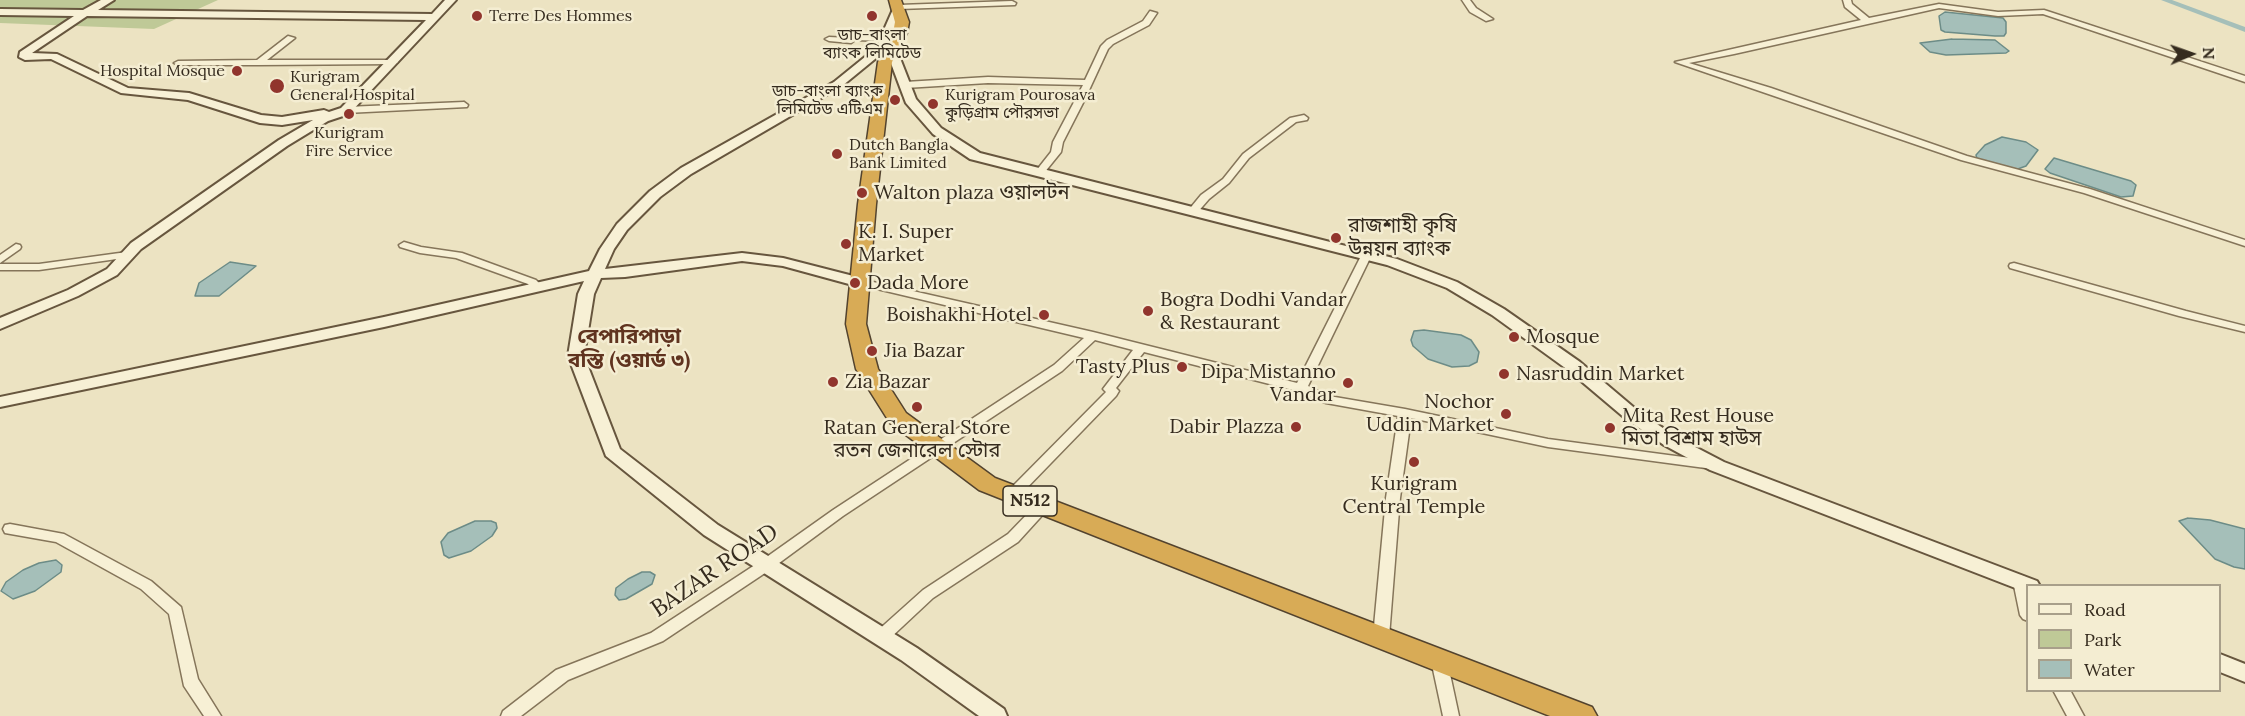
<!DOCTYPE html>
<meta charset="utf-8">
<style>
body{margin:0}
#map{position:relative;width:2245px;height:716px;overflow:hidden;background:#ece3c2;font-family:Lora,serif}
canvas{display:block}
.legend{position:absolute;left:2026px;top:584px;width:195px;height:108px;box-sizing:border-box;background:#f4edd2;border:2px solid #a89f8a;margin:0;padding:8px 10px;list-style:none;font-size:18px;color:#352b1e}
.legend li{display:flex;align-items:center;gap:12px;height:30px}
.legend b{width:30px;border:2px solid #a89f8a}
.north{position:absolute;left:2161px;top:24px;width:60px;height:60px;-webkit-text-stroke:4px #f4edd2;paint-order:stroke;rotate:88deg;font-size:16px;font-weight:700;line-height:24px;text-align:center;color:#352b1e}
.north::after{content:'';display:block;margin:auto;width:21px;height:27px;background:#352b1e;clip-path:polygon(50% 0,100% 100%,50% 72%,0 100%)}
</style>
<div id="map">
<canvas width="2245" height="716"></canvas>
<ul class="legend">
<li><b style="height:8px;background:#f7f0d5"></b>Road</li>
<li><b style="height:16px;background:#bfc997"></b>Park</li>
<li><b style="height:16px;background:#a5bfb9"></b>Water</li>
</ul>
<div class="north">N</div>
</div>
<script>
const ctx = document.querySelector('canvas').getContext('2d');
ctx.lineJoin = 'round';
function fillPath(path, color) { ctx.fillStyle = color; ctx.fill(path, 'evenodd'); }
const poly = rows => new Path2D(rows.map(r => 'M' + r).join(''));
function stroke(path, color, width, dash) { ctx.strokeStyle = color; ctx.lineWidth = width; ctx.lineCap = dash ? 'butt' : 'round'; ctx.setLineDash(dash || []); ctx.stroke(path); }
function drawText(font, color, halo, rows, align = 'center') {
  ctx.font = font + ' Lora,"Noto Sans Bengali",serif'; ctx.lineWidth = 5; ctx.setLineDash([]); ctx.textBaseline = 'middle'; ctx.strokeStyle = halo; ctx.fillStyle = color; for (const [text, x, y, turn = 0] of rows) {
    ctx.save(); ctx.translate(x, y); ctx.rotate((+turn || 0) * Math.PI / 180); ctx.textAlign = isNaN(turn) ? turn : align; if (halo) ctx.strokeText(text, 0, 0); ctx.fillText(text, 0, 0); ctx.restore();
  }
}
fillPath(poly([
 [0,0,218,0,154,29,0,23]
]), '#bfc997');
const water = poly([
 [1945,12,2003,18,2006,22,2006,33,2004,36,1995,36,1945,32,1941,30,1939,16,1945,12],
 [1952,39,1995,40,2009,51,2006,53,1946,55,1930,52,1920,43,1952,39],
 [2002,137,2026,142,2038,150,2026,166,2015,170,1977,159,1976,155,1985,145,2002,137],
 [2054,158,2131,181,2136,185,2133,196,2121,197,2050,173,2045,169,2054,158],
 [230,262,256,266,219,296,195,296,199,283,230,262],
 [1424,330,1461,335,1471,340,1479,352,1477,362,1469,366,1452,367,1428,359,1413,346,1411,340,1414,331,1424,330],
 [2188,518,2210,520,2245,529,2245,569,2234,567,2215,559,2179,521,2188,518],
 [475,521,491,521,496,523,497,528,492,536,471,551,449,558,444,555,441,542,448,533,475,521],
 [56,560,62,565,61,572,35,591,13,599,1,591,6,582,23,570,39,563,56,560],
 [650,572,655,575,652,584,626,599,619,600,615,595,616,588,628,579,642,572,650,572]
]);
fillPath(water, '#a5bfb9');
stroke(water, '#6c8c87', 1.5);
fillPath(poly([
 [2161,0,2172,0,2245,27,2245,32,2161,0]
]), '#a5bfb9');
const street = poly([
 [1462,0,1470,0,1476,8,1493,19,1486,21,1470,12,1462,0],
 [1843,0,1851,0,1852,4,1869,18,1939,4,1998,12,2044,10,2245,76,2245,82,2043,14,1998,16,1939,8,1734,54,1689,63,1771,88,1967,156,2090,189,2245,240,2245,246,2084,193,1961,160,1675,62,1861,20,1845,7,1843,0],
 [1012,1,1016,3,1015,5,899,9,895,7,899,5,1012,1],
 [1150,11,1157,13,1149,25,1113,44,1108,49,1084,101,1063,142,1061,152,1044,173,1038,173,1036,171,1051,152,1053,142,1083,85,988,83,905,88,901,85,905,82,988,77,1085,80,1101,46,1107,40,1143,21,1150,11],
 [288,36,295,38,267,60,394,60,398,62,394,64,258,65,178,65,174,63,178,61,257,60,288,36],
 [850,36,886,37,890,39,886,41,855,40,851,43,829,41,825,39,829,37,849,38,850,36],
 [464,102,468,105,467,107,346,113,342,110,346,107,464,102],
 [1304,115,1308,118,1307,120,1296,122,1249,158,1229,183,1209,199,1196,214,1188,214,1187,212,1201,195,1223,179,1243,154,1290,118,1304,115],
 [404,242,421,247,462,253,536,280,544,288,542,290,534,290,528,284,456,258,420,253,400,247,399,245,404,242],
 [16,244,20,245,21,247,20,249,0,263,0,255,16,244],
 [127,252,131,253,132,255,131,257,39,270,0,270,0,264,39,264,127,252],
 [1366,253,1371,256,1308,386,1329,396,1405,409,1548,439,1713,461,1718,462,1720,465,1718,468,1713,469,1548,447,1411,418,1400,498,1389,637,1387,641,1381,643,1375,641,1373,637,1386,498,1398,416,1326,403,1297,391,1144,352,1116,388,1119,391,1116,396,1018,497,1008,497,1006,494,1008,491,1106,392,1103,389,1133,350,1095,340,1062,371,843,516,771,569,663,641,568,680,521,716,501,716,503,711,556,670,651,633,761,561,833,510,1054,365,1084,338,856,284,854,282,856,280,860,279,1093,332,1297,383,1361,256,1366,253],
 [2014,263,2186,311,2245,326,2245,332,2179,316,2010,268,2009,266,2010,264,2014,263],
 [1043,501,1048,503,1050,506,1048,509,1018,542,933,598,887,641,881,643,875,641,873,637,875,633,923,590,1008,534,1038,503,1043,501],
 [10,524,64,534,151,581,181,607,198,679,221,716,204,716,184,686,169,614,141,589,56,542,5,533,3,529,5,525,10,524],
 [2020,575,2025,577,2029,586,2028,621,2023,619,2020,615,2013,581,2015,577,2020,575],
 [1439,654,1445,656,1447,660,1459,716,1443,716,1431,660,1433,656,1439,654],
 [2053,690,2070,690,2084,716,2067,716,2053,690]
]);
const secondary = poly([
 [101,0,114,0,98,10,432,14,445,0,456,0,349,114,328,121,287,146,141,249,117,275,78,296,0,329,0,318,68,290,107,269,131,243,279,140,313,120,282,125,260,123,188,100,121,93,51,59,25,60,19,57,20,52,74,16,0,15,0,9,83,10,101,0],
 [87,16,426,20,341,108,329,112,324,110,282,117,261,115,189,93,128,88,57,54,32,53,87,16],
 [899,4,904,7,887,50,892,47,896,48,916,99,941,128,980,153,1397,259,1457,282,1504,309,1580,362,1638,411,1676,437,1724,462,2037,581,2040,586,2028,586,2028,593,2023,591,1710,470,1664,445,1626,419,1568,370,1492,315,1447,288,1387,265,970,159,933,134,906,103,886,50,842,86,691,174,660,197,627,230,614,249,605,269,742,253,783,258,865,279,868,282,865,285,860,287,783,266,742,261,625,277,601,278,594,294,584,356,620,449,718,525,917,648,1004,709,1007,716,979,716,901,660,704,535,606,456,568,356,578,294,584,281,384,327,0,407,0,397,384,317,589,271,600,249,617,224,650,191,681,168,834,82,876,48,894,7,899,4],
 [2220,654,2245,664,2245,682,2220,672,2220,654]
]);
const highway = poly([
 [889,0,901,0,909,22,907,33,892,62,876,204,866,324,878,369,906,413,995,478,1592,707,1597,716,1550,716,979,490,890,423,856,369,846,324,858,204,878,62,893,33,895,22,889,0]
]);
stroke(street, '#85755a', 3);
stroke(secondary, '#67563e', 4);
stroke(highway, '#53432e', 3);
fillPath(street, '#f7f0d5');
fillPath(secondary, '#f7f0d5');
fillPath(highway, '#d8ab56');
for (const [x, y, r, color] of [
 [477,16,6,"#91352d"],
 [872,16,6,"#91352d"],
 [237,71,6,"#91352d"],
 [277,86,8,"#91352d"],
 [895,100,6,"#91352d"],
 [933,104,6,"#91352d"],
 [349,114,6,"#91352d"],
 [837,154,6,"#91352d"],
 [862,193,6,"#91352d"],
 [1336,238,6,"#91352d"],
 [846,244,6,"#91352d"],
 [855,283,6,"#91352d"],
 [1148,311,6,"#91352d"],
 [1044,315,6,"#91352d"],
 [1514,337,6,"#91352d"],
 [872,351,6,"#91352d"],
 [1182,367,6,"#91352d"],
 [1504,374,6,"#91352d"],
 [833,382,6,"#91352d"],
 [1348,383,6,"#91352d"],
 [917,407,6,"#91352d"],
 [1506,414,6,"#91352d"],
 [1296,427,6,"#91352d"],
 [1610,428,6,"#91352d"],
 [1414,462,6,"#91352d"]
]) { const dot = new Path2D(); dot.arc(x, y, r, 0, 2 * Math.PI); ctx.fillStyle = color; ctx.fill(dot); stroke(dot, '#f4edd2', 2); }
drawText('16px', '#352b1e', '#f4edd2', [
 ["Terre Des Hommes",489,16],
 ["ডাচ-বাংলা",872,35,"center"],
 ["ব্যাংক লিমিটেড",872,53,"center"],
 ["Hospital Mosque",225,71,"right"],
 ["Kurigram",290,77],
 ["General Hospital",290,95],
 ["ডাচ-বাংলা ব্যাংক",883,91,"right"],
 ["লিমিটেড এটিএম",883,109,"right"],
 ["Kurigram Pourosava",945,95],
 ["কুড়িগ্রাম পৌরসভা",945,113],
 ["Kurigram",349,133,"center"],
 ["Fire Service",349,151,"center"],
 ["Dutch Bangla",849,145],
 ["Bank Limited",849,163]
], 'left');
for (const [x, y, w] of [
 [1030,501,54]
]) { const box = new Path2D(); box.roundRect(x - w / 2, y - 15, w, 30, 4.5); ctx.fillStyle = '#f4edd2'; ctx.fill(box); stroke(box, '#352b1e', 1.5); }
drawText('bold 18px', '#352b1e', null, [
 ["N512",1030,501]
]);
drawText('20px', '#352b1e', '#f4edd2', [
 ["Walton plaza ওয়ালটন",874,193],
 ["রাজশাহী কৃষি",1348,226],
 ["উন্নয়ন ব্যাংক",1348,249],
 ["K. I. Super",858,232],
 ["Market",858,255],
 ["Dada More",867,283],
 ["Bogra Dodhi Vandar",1160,300],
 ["& Restaurant",1160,323],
 ["Boishakhi Hotel",1032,315,"right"],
 ["Mosque",1526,337],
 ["Jia Bazar",884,351],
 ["Tasty Plus",1170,367,"right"],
 ["Dipa Mistanno",1336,372,"right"],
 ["Vandar",1336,395,"right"],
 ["Nasruddin Market",1516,374],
 ["Zia Bazar",845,382],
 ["Nochor",1494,402,"right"],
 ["Uddin Market",1494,425,"right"],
 ["Mita Rest House",1622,416],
 ["মিতা বিশ্রাম হাউস",1622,439],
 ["Dabir Plazza",1284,427,"right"],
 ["Ratan General Store",917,428,"center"],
 ["রতন জেনারেল স্টোর",917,451,"center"],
 ["Kurigram",1414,484,"center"],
 ["Central Temple",1414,507,"center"]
], 'left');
drawText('bold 21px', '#60331f', '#f4edd2', [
 ["বেপারিপাড়া",629,337],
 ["বস্তি (ওয়ার্ড ৩)",629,361]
]);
drawText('24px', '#352b1e', '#f4edd2', [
 ["BAZAR ROAD",715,571,-34]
]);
</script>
